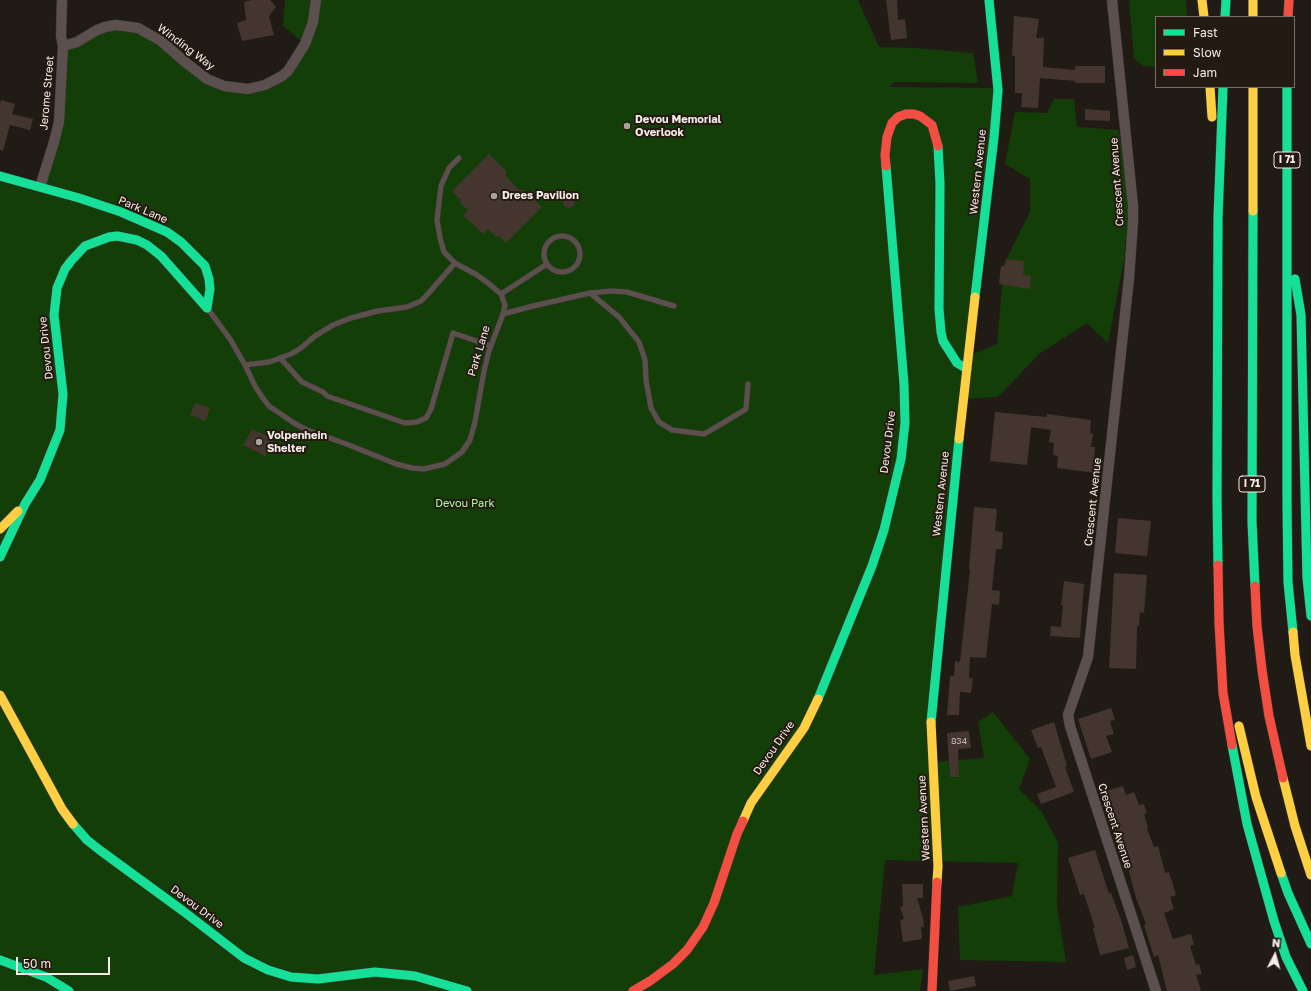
<!DOCTYPE html>
<style>
body{margin:0}
#map{position:relative;width:1311px;height:991px;overflow:hidden;background:#211b16;font-family:"Golos Text",sans-serif}
canvas{display:block}
.legend{position:absolute;left:1155px;top:16px;width:140px;height:72px;box-sizing:border-box;background:#251a12;border:1px solid #776e67;margin:0;padding:5px 7px;list-style:none;font-size:12px;color:#f3ece6}
.legend li{display:flex;align-items:center;gap:8px;height:20px}
.legend b{width:20px;border:1px solid #776e67}
.north{position:absolute;left:1255px;top:935px;width:40px;height:40px;-webkit-text-stroke:3px #251a12;paint-order:stroke;rotate:6deg;font-size:11px;font-weight:700;line-height:16px;text-align:center;color:#f3ece6}
.north::after{content:'';display:block;margin:auto;width:14px;height:18px;background:#f3ece6;clip-path:polygon(50% 0,100% 100%,50% 72%,0 100%)}
.scale{position:absolute;left:16px;top:957px;width:94px;height:18px;box-sizing:border-box;border:2px solid #f3ece6;border-top:0;padding-left:5px;font-size:12px;line-height:14px;white-space:nowrap;color:#f3ece6;-webkit-text-stroke:3px #251a12;paint-order:stroke}
</style>
<div id="map">
<canvas width="1311" height="991"></canvas>
<ul class="legend">
<li><b style="height:5px;background:#16e098"></b>Fast</li>
<li><b style="height:5px;background:#ffcf43"></b>Slow</li>
<li><b style="height:5px;background:#f24e42"></b>Jam</li>
</ul>
<div class="north">N</div>
<div class="scale">50 m</div>
</div>
<script>
const ctx = document.querySelector('canvas').getContext('2d');
ctx.lineJoin = 'round';
function fillPath(path, color) { ctx.fillStyle = color; ctx.fill(path, 'evenodd'); }
const poly = rows => new Path2D(rows.map(r => 'M' + r).join(''));
function stroke(path, color, width, dash) { ctx.strokeStyle = color; ctx.lineWidth = width; ctx.lineCap = dash ? 'butt' : 'round'; ctx.setLineDash(dash || []); ctx.stroke(path); }
function drawText(font, color, halo, rows, align = 'center') {
  ctx.font = font + ' "Golos Text",sans-serif'; ctx.lineWidth = 4; ctx.setLineDash([]); ctx.textBaseline = 'middle'; ctx.strokeStyle = halo; ctx.fillStyle = color; for (const [text, x, y, turn = 0] of rows) {
    ctx.save(); ctx.translate(x, y); ctx.rotate((+turn || 0) * Math.PI / 180); ctx.textAlign = isNaN(turn) ? turn : align; if (halo) ctx.strokeText(text, 0, 0); ctx.fillText(text, 0, 0); ctx.restore();
  }
}
fillPath(poly([
 [285,0,858,0,879,47,914,48,973,53,978,83,894,82,890,87,997,88,969,356,997,344,1004,264,1030,212,1030,179,1005,164,1015,112,1047,113,1054,99,1074,99,1077,127,1119,130,1129,203,1124,260,1108,343,1087,323,1039,354,998,397,963,399,933,762,984,758,978,722,993,712,1030,759,1019,789,1042,812,1058,843,1057,906,1066,962,960,960,958,907,1012,896,1018,863,885,860,874,975,923,969,920,991,0,991,0,176,40,187,54,142,63,46,97,30,138,28,207,79,238,89,282,76,305,44,283,26],
 [1129,0,1186,0,1187,17,1156,17,1156,67,1143,66,1134,58]
]), '#133e08');
fillPath(poly([
 [252,0,270,0,276,7,269,16,274,35,242,41,237,23,246,20,244,2],
 [886,0,897,0,898,20,905,19,907,38,891,40],
 [1014,16,1039,19,1036,38,1044,38,1043,67,1075,70,1075,66,1105,66,1105,83,1075,83,1075,81,1040,78,1038,108,1021,107,1022,93,1015,93,1015,56,1012,56],
 [1,100,15,104,12,114,33,119,30,130,10,125,3,151,0,150,0,105],
 [1085,109,1110,111,1110,121,1085,120],
 [489,154,506,171,506,176,519,190,525,190,542,207,506,243,498,235,496,237,488,229,483,234,463,215,468,210,459,202,461,200,452,191],
 '563 202a6 6 0 1 1 12 0a6 6 0 1 1-12 0Z',
 [1006,259,1024,261,1023,275,1031,276,1030,289,999,284,1001,266,1005,266],
 [195,403,210,408,205,421,190,415],
 [995,412,1046,417,1047,414,1091,420,1090,433,1093,434,1091,447,1095,447,1094,460,1098,460,1096,473,1057,468,1058,456,1053,455,1054,443,1049,442,1051,430,1031,427,1027,465,990,461],
 [252,429,274,439,265,456,243,445],
 [974,507,997,509,995,531,1003,532,1002,549,996,549,992,590,1000,591,999,605,992,604,986,658,970,657,969,678,973,678,971,693,960,692,959,715,947,715,950,676,954,676,955,661,960,662,970,570,969,570],
 [1118,518,1151,521,1147,556,1115,553],
 [1114,573,1147,575,1144,613,1140,612,1139,626,1137,626,1136,669,1109,668],
 [1064,581,1084,584,1080,638,1050,636,1051,626,1061,627,1063,605,1061,605,1062,599],
 [1111,708,1115,720,1110,721,1114,734,1106,736,1112,752,1091,759,1078,719],
 [1054,722,1067,766,1065,767,1074,792,1041,804,1037,794,1056,787,1041,747,1038,748,1031,730],
 [969,731,971,748,958,749,959,777,950,777,947,733],
 [1123,786,1126,795,1134,792,1139,805,1144,804,1147,813,1144,814,1148,828,1147,829,1154,847,1158,846,1165,873,1169,872,1176,895,1170,897,1174,909,1164,913,1173,939,1191,934,1194,945,1190,946,1196,965,1199,964,1202,974,1196,975,1201,991,1167,991,1158,955,1154,957,1144,925,1146,924,1136,898,1124,852,1122,853,1103,792],
 [1095,850,1109,894,1111,893,1121,920,1129,948,1100,955,1093,928,1095,928,1084,894,1080,895,1068,858],
 [902,884,923,884,923,898,917,898,923,918,924,927,921,927,922,939,903,942,900,920,904,919,900,907,903,906],
 [1133,955,1136,967,1127,970,1124,958],
 [974,976,976,986,950,991,948,981]
]), '#44362f');
const lane = poly([
 '544 254a18 18 0 1 1 36 0a18 18 0 1 1-36 0Z',
 [590,293,619,317,639,342,645,360,646,380,651,408,659,422,672,430,704,434,723,423,746,409,748,384],
 [501,294,547,264],
 [208,309,230,339,245,365,255,386,262,397,269,406,294,423,307,430,349,445,396,464,412,468,424,469,445,464,462,452,470,440,475,422,484,371,489,351,503,314,505,305,501,294,488,283,477,275,455,263,444,252,440,238,437,220,441,186,449,168,459,158],
 [503,314,533,306,590,293,611,291,627,292,674,306],
 [280,358,302,382,323,392,327,396,405,423,417,422,426,418,431,409,453,333,491,346],
 [245,365,269,362,291,354,301,348,315,336,333,325,351,318,378,311,407,307,421,301,426,296,455,263]
]);
const street = poly([
 [1112,0,1133,206,1133,221,1129,278,1088,657,1068,715,1070,726,1156,991],
 [63,46,77,42,97,30,105,27,116,25,138,28,161,41,185,62,207,79,224,86,248,89,265,85,282,76,288,71,305,44,313,22,316,0],
 [40,187,54,142,59,122,63,46,61,36,62,0]
]);
const fast = poly([
 [1225,17,1226,0],
 [1287,87,1287,502,1288,582,1293,632],
 [938,146,940,184,939,309,941,332,943,341,957,363,967,369],
 [0,176,79,198,121,212,167,232,181,242,205,266,209,279,210,289,207,308],
 [1253,211,1252,522,1255,586],
 [1295,279,1301,315,1307,578,1311,616],
 [975,297,994,137,998,90,989,0],
 [0,557,25,504,40,480,60,430,63,394,54,315,57,288,65,269,71,261,85,246,109,237,117,236,137,240,147,245,161,256,207,308],
 [1218,565,1217,498,1218,218,1223,87],
 [818,699,872,566,884,530,901,459,905,423,904,384,886,166],
 [931,722,959,439],
 [1232,745,1247,824,1274,921,1286,957,1303,991],
 [73,824,87,840,101,851,183,911,244,958,268,970,291,977,318,979,375,972,415,976,467,991],
 [1281,873,1288,893,1311,944],
 [0,960,46,977,69,991]
]);
const slow = poly([
 [1202,0,1204,17],
 [1253,0,1253,17],
 [1210,87,1212,117],
 [1253,211,1253,87],
 [959,439,975,297],
 [0,529,18,511],
 [1293,632,1295,655,1311,746],
 [0,695,62,809,73,824],
 [931,722,938,866,937,882],
 [1239,726,1256,797,1281,873],
 [1283,778,1295,826,1311,875],
 [743,821,751,803,804,728,818,699]
]);
const jam = poly([
 [1288,17,1289,0],
 [886,166,885,155,887,137,892,123,898,117,906,114,914,114,920,116,932,125,938,146],
 [1218,565,1219,623,1223,693,1232,745],
 [1255,586,1257,626,1262,670,1269,716,1283,778],
 [633,991,650,981,673,964,687,950,703,927,714,903,737,834,743,821],
 [932,991,937,882]
]);
stroke(lane, '#3e3834', 6);
stroke(street, '#3e3834', 11);
stroke(fast, '#3e3834', 10);
stroke(slow, '#3e3834', 10);
stroke(jam, '#3e3834', 10);
stroke(lane, '#5c504e', 5);
stroke(street, '#5c504e', 10);
stroke(fast, '#16e098', 9);
stroke(slow, '#ffcf43', 9);
stroke(jam, '#f24e42', 9);
for (const [x, y, r, color] of [
 [627,126,4,"#aaa39d"],
 [494,196,4,"#aaa39d"],
 [259,442,4,"#aaa39d"]
]) { const dot = new Path2D(); dot.arc(x, y, r, 0, 2 * Math.PI); ctx.fillStyle = color; ctx.fill(dot); stroke(dot, '#251a12', 1.5); }
drawText('9px', '#c7beb8', null, [
 ["834",959,741]
]);
for (const [x, y, w] of [
 [1287,160,26],
 [1252,484,26]
]) { const box = new Path2D(); box.roundRect(x - w / 2, y - 8, w, 16, 3); ctx.fillStyle = '#251a12'; ctx.fill(box); stroke(box, '#f3ece6', 1); }
drawText('bold 10px', '#f3ece6', null, [
 ["I 71",1287,160],
 ["I 71",1252,484]
]);
drawText('11px', '#f3ece6', '#251a12', [
 ["Winding Way",186,47,37],
 ["Jerome Street",47,93,-85],
 ["Western Avenue",978,172,-84],
 ["Crescent Avenue",1117,182,-94],
 ["Park Lane",143,210,23],
 ["Devou Drive",46,348,-96],
 ["Park Lane",479,351,-73],
 ["Devou Drive",888,442,-83],
 ["Western Avenue",941,494,-84],
 ["Crescent Avenue",1093,502,-84],
 ["Devou Drive",774,748,-55],
 ["Western Avenue",924,818,-93],
 ["Crescent Avenue",1115,826,72],
 ["Devou Drive",197,907,37]
]);
drawText('bold 11px', '#f3ece6', '#251a12', [
 ["Devou Memorial",635,120],
 ["Overlook",635,133],
 ["Drees Pavilion",502,196],
 ["Volpenhein",267,436],
 ["Shelter",267,449]
], 'left');
drawText('11px', '#a8fc98', '#251a12', [
 ["Devou Park",465,504]
]);
</script>
